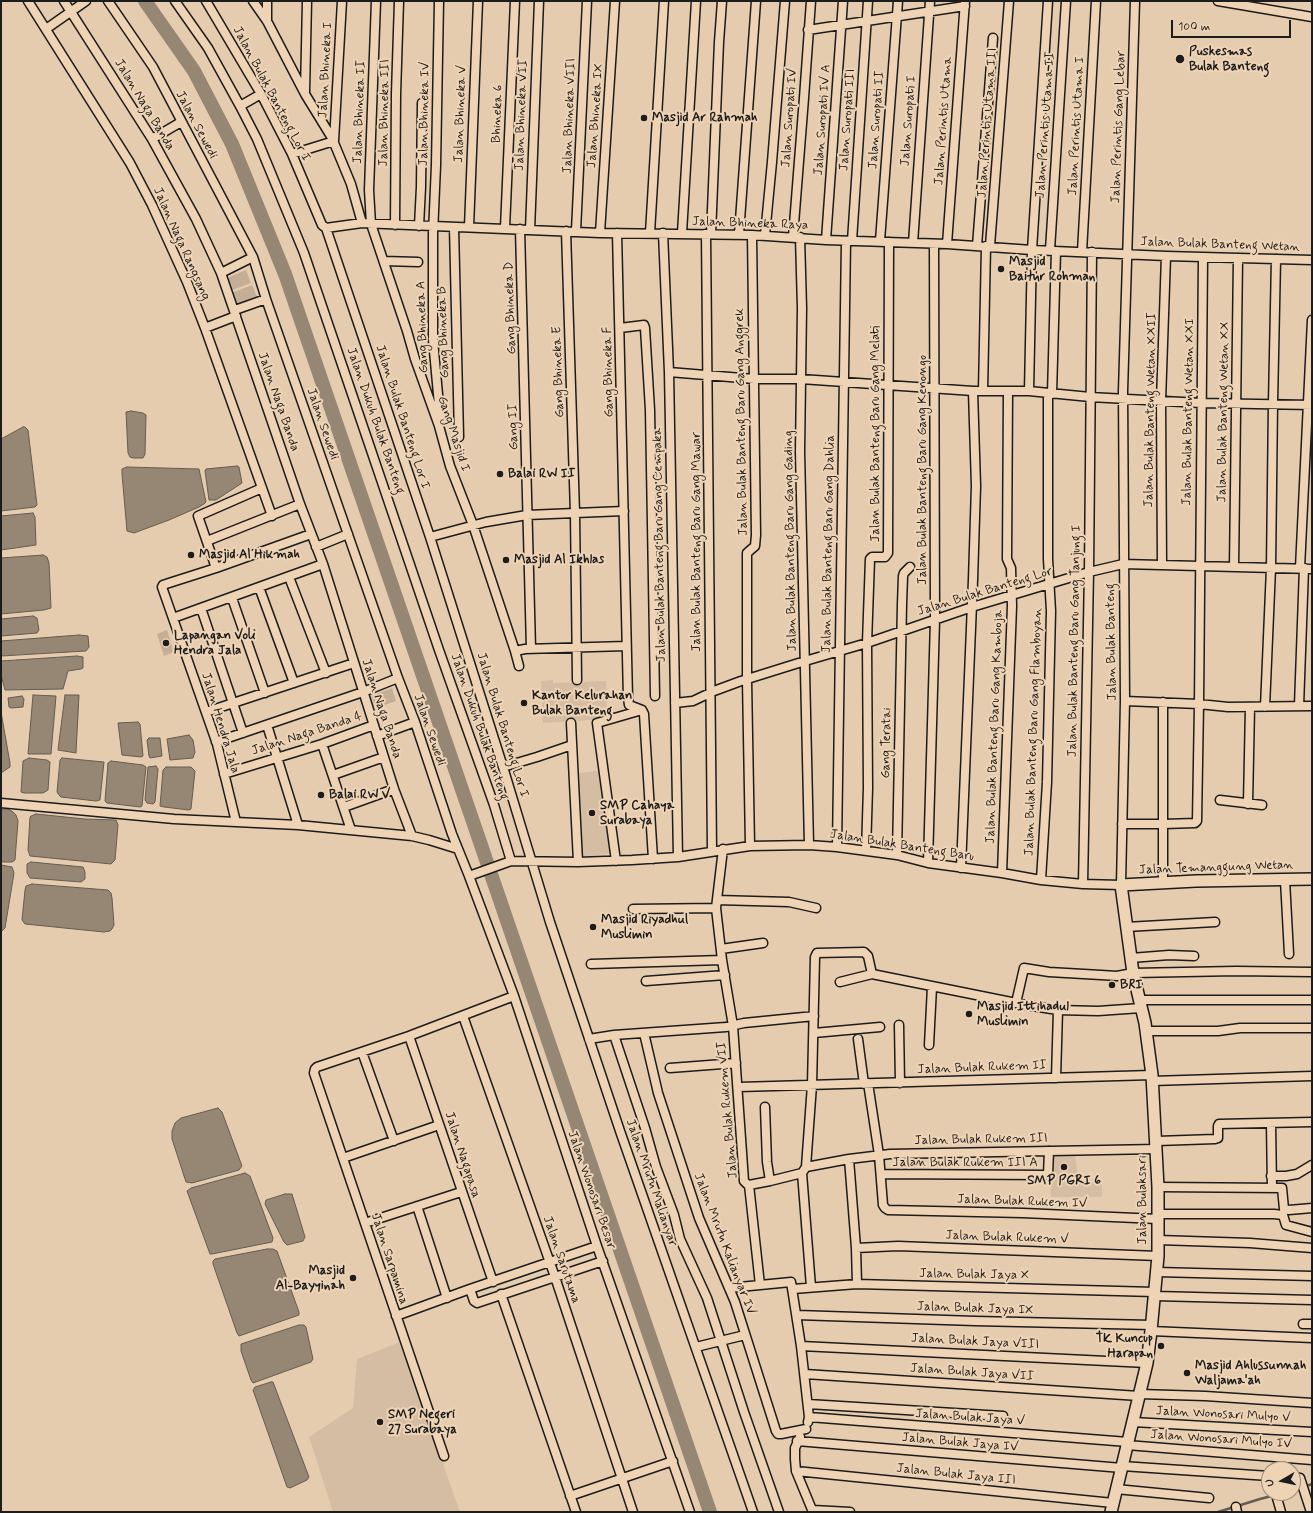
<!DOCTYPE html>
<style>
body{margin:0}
#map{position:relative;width:1313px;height:1513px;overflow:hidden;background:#e6ccaf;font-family:Mynerve,sans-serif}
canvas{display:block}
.frame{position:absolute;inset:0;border:2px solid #1c1c1c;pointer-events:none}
.north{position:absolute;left:1261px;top:1461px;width:40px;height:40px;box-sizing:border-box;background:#eed3b5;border:1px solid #9a8a78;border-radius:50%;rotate:261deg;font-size:11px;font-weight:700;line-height:16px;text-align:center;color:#1c1c1c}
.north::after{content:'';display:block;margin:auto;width:14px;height:18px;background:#1c1c1c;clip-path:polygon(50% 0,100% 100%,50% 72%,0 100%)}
.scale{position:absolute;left:1171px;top:20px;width:120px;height:18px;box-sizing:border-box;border:2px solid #1c1c1c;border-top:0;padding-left:5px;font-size:12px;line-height:14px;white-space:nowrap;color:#1c1c1c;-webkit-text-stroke:3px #eed3b5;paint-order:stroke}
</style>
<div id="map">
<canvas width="1313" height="1513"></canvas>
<div class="frame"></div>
<div class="north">U</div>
<div class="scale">100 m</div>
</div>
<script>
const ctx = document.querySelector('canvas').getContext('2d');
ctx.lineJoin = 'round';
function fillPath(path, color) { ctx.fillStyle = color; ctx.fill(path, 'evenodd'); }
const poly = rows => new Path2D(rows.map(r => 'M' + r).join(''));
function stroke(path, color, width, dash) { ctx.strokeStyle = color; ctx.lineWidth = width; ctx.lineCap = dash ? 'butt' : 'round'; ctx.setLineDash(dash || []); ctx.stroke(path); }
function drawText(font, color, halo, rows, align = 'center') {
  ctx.font = font + ' Mynerve,sans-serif'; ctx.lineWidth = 4; ctx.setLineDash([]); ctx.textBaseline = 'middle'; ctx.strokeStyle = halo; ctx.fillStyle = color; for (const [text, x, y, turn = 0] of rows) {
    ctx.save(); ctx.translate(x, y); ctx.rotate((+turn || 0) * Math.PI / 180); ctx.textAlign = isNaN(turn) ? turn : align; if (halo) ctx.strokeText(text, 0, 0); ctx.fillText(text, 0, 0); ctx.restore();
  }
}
fillPath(poly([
 [553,680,553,683,606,681,607,719,543,723,541,681],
 [602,770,614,853,579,857,574,774],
 [1075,1153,1078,1181,1102,1183,1102,1197,1051,1197,1050,1154],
 [400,1342,460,1512,333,1512,309,1437,353,1408,357,1359]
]), '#d5bda3');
fillPath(poly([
 [246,270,251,283,230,291,225,279],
 [252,285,257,297,236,306,231,293],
 [167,630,174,652,164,656,157,634],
 [392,688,396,701,376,708,371,696]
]), '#c4af96');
const water = poly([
 [131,411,143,413,146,415,145,454,143,458,133,458,130,457,128,453,126,412,131,411],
 [23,427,25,427,28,430,37,505,35,507,1,511,1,439,23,427],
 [237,466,239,467,242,483,216,500,209,500,205,471,206,469,237,466],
 [127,467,199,469,206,502,204,504,199,507,169,520,134,533,127,531,122,474,122,469,127,467],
 [33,513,35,517,36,545,1,550,1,516,33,513],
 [43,555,47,557,49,563,51,608,44,610,1,614,1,558,43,555],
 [33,616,37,618,39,630,37,633,1,636,1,619,33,616],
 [79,635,88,636,89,647,86,651,1,656,1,641,79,635],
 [77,656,83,657,83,668,81,669,68,671,63,689,5,690,1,675,1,661,77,656],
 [33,695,56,696,51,754,28,754,33,695],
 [65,695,79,695,76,753,58,750,65,695],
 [22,696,24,699,23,707,11,708,9,707,8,698,22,696],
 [1,712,10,763,10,767,1,773,1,712],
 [138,722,140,724,143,756,141,757,122,755,118,723,138,722],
 [189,735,193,740,195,752,193,758,170,760,167,739,189,735],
 [149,738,160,738,162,756,150,758,149,756,147,740,149,738],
 [29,758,47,760,50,762,48,790,43,793,24,793,21,792,23,761,29,758],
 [62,758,104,762,100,800,96,801,61,797,59,795,57,792,60,760,62,758],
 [111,761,143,765,146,767,142,806,140,807,107,803,105,801,108,763,111,761],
 [156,766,158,769,155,802,153,804,147,803,145,800,148,767,156,766],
 [166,767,191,767,195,771,191,809,189,810,164,807,160,806,163,770,166,767],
 [1,809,8,809,13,812,16,815,18,821,15,860,12,862,1,862,1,809],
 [36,814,85,819,116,820,118,825,115,860,111,864,30,856,28,850,30,817,31,816,36,814],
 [31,862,83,867,85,872,85,879,81,882,30,878,27,873,27,864,31,862],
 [1,865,12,867,14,873,5,928,1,932,1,865],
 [32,884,108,890,111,893,112,898,114,925,112,929,110,931,104,932,25,924,22,920,25,890,26,886,32,884],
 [218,1108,222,1112,242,1166,239,1170,192,1183,186,1182,172,1139,172,1131,175,1123,181,1118,218,1108],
 [245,1173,250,1176,273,1238,272,1242,212,1254,210,1254,187,1191,191,1188,245,1173],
 [285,1194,292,1194,305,1237,303,1241,287,1245,284,1242,265,1204,266,1200,285,1194],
 [267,1249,273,1249,277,1251,299,1312,299,1315,239,1336,237,1333,213,1264,213,1261,215,1259,267,1249],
 [299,1325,304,1325,306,1327,313,1359,311,1362,253,1383,251,1380,241,1351,241,1344,299,1325],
 [271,1382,273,1382,309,1477,307,1480,290,1488,287,1487,253,1390,255,1387,271,1382]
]);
fillPath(water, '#968674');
stroke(water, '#655c51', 1);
stroke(poly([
 [1306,1486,1312,1484],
 [1293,1490,1302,1487],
 [1218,1512,1260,1499,1283,1493]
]), '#655c51', 2.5);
stroke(poly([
 [145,1,194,71,232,144,285,274,710,1512]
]), '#968674', 14);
const street = poly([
 [28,1,130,163,152,205,187,282,205,328,272,516],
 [64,1,152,139,196,219,221,273,300,504,323,564,394,789,412,836],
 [108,1,153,67,253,257,266,299,398,678,415,722,452,834,469,876,514,996,597,1246,690,1512],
 [175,1,208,48,240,106,257,139,304,253,439,650,494,805,511,861],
 [206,1,261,94,292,154,322,225,326,228,430,537,503,767,550,922,620,1131,753,1512],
 [253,1,267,21,305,94,332,138,351,184,362,223],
 [376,1,369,190,371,224,407,331,415,359,439,426,450,466,473,525,515,651,519,666],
 [439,1,436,165,433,234,433,340,440,416,439,424],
 [1218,1,1312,17],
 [267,21,267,1],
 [46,29,86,1],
 [808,30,965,6],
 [305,92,307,1],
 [240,106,261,94],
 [152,139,181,122],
 [292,154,334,141,342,1],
 [395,225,396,94,399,1],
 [419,226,421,187,422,103],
 [454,227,459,437],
 [469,227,478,1],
 [326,228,362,223,600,233,752,235,826,240,947,244,1032,250,1166,256,1312,260],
 [505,228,515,1],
 [520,229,531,649],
 [530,230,539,1],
 [566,231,575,513,577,680],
 [576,231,587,1],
 [600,233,615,1],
 [617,233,628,698,629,705,642,710,644,714,653,859],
 [650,233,664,1],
 [663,233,669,372,678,857],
 [682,233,696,1],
 [706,234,712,851],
 [711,234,719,42,722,1],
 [739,234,756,1],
 [765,235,772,162,785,1],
 [793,237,804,98,811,1],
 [800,237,802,308,800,452,809,845],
 [826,240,843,1],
 [852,241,868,1],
 [880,241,898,1],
 [913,243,930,1],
 [947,244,965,1],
 [977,246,993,38],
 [990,246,1009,1],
 [1050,250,1066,1],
 [1082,252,1096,1],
 [384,261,418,262],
 [221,273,253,257],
 [235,310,266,299],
 [205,328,236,316],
 [620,328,644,325,645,328,650,410,655,696],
 [669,372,754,379,801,379,973,391,1029,391,1090,397,1201,403,1312,405],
 [983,391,986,246],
 [1029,391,1032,250,1048,1],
 [1052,394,1056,251],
 [430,537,486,522,527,515,624,511],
 [207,541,300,504],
 [316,547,348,534],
 [1162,565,1161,401,1166,256],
 [1234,567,1238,258],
 [216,568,198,516,262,488],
 [1300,568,1312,320],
 [289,577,326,673],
 [259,587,294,683],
 [232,598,265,693],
 [201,608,243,733],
 [173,618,323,564],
 [515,651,525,649,626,646],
 [1125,701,1199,704,1228,707,1312,706],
 [675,703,693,701,714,691,741,681,805,661,867,643,972,607,1089,572,1123,564,1312,569],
 [1299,706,1304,568],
 [1265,707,1271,568,1273,403,1276,259],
 [206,712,354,663],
 [571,723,578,862],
 [267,725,298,825],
 [377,736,415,722],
 [216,742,363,692,398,678],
 [322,744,351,830],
 [503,767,537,757,572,745],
 [224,774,322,744,374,725],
 [333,775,384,757],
 [1220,800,1262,805],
 [1,803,174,819,298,825,412,836,429,840,458,849],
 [1248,804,1250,707],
 [344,807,394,789],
 [236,822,217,744,162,587,163,585,169,583,216,568,311,534],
 [1122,824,1164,824,1195,823,1197,821,1199,704,1203,258],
 [750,846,747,680,747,553,755,546,756,535,752,235],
 [837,847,846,241],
 [723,849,716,908,722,960,733,1026,744,1181,747,1184,749,1185,760,1285],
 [866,851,868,788,867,643,870,559,872,557,885,557,888,553,889,242],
 [897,855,902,604,903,576,904,573,910,567],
 [616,861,597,723,642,710],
 [928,863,935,620,934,244],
 [961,868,973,580,976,486,973,391],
 [1002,873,1012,606,1011,568,1007,559,1008,391],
 [469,876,511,861,578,862,632,860,678,857,750,846,809,845,837,847,897,855,928,863,1002,873,1041,880,1083,884,1121,885,1125,701,1123,391,1135,1],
 [1041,880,1047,782,1051,611,1048,559,1048,394],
 [1285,880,1289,954],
 [1163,883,1163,702],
 [1083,884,1089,572,1092,252],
 [717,900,789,902,816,908],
 [633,909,716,908],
 [1126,927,1215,922],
 [721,949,763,943],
 [1131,958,1169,955,1194,956],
 [591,964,722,960],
 [646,981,725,975],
 [840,982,872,974],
 [1139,1000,1312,1000],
 [1016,1003,1024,968,1049,972,1101,975,1117,976,1133,973,1236,971,1312,972],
 [463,1016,555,1277,633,1512],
 [899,1025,900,1083],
 [1146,1031,1218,1031,1240,1028,1312,1028],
 [644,1033,658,1093,699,1218,735,1302,776,1431,778,1434,781,1434,806,1429],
 [814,1033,880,1027],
 [614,1035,645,1128,656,1167,674,1215,680,1239,707,1298,744,1412,779,1512],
 [409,1036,493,1282],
 [589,1039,614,1035,726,1027,744,1023,814,1016],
 [858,1039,864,1084],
 [929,1045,932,987],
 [362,1052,394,1141],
 [670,1068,736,1063],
 [1056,1078,1058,1010],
 [1152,1081,1312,1076],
 [868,1083,879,1155,883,1205,885,1208,888,1210,1023,1213,1158,1219],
 [739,1087,1152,1075],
 [765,1107,767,1162,770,1181,802,1173],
 [1271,1123,1272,1188],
 [1157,1141,1215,1139,1218,1138,1218,1126,1219,1124,1312,1122],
 [343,1158,439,1125],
 [849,1159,856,1248,857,1284],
 [806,1167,849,1159,890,1154,1157,1149],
 [881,1174,1048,1175,1049,1151],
 [1271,1176,1286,1176,1297,1174,1312,1165],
 [749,1185,770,1181],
 [1158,1187,1282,1188,1284,1209,1289,1210,1312,1208],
 [417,1206,447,1298],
 [1158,1214,1274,1214,1283,1215,1286,1225,1312,1232],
 [365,1223,461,1192],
 [1158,1240,1250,1243,1312,1248],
 [856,1248,898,1246,1158,1256],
 [1157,1272,1312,1276],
 [811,1287,802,1173,806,1167,812,1085,815,957,817,953,864,952,868,956,872,974,1026,1005,1058,1010,1098,1011,1141,1008],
 [729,1288,791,1282,801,1346,809,1417,808,1422],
 [470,1289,474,1301,477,1303,603,1261],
 [793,1289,857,1284,1155,1292],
 [501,1294,576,1512],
 [1155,1296,1312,1300],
 [797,1315,975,1321,1152,1325],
 [396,1316,470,1289,597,1246],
 [1303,1324,1312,1324],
 [1151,1331,1312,1338],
 [801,1346,1147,1363],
 [696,1347,745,1335],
 [805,1374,1139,1396],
 [1139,1394,1205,1396,1312,1403],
 [808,1404,1003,1416],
 [809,1417,1128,1442],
 [1133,1422,1312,1432],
 [800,1437,795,1448,795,1459,796,1471,813,1512],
 [797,1441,1122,1468],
 [1127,1445,1312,1460],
 [444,1456,314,1073,315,1069,317,1067,409,1036,514,996],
 [1122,1466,1269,1476],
 [796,1471,1113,1503],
 [1293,1477,1300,1478,1311,1512],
 [1116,1489,1209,1498],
 [570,1496,673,1461],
 [1277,1498,1281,1512],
 [1236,1507,1237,1512],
 [813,1510,850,1512]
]);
const secondary = poly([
 [1111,1512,1147,1363,1151,1331,1158,1256,1158,1187,1152,1075,1145,1023,1133,973,1121,885,1196,881,1312,879]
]);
stroke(street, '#1c1c1c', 11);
stroke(secondary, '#1c1c1c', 14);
stroke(street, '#eed3b5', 8);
stroke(secondary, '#eed3b5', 11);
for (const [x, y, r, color] of [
 [1180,59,5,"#1c1c1c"],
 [644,118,4,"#1c1c1c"],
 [1001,269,4,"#1c1c1c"],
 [500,474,4,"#1c1c1c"],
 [191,555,4,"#1c1c1c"],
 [506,560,4,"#1c1c1c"],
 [166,643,4,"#1c1c1c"],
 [524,703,4,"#1c1c1c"],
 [321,795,4,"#1c1c1c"],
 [592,813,4,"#1c1c1c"],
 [593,927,4,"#1c1c1c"],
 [1112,985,4,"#1c1c1c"],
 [969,1014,4,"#1c1c1c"],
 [1064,1167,4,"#1c1c1c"],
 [353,1278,4,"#1c1c1c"],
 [1161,1346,4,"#1c1c1c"],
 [1187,1373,4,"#1c1c1c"],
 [380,1422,4,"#1c1c1c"]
]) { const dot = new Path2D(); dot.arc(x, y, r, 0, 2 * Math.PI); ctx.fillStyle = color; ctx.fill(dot); stroke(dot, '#eed3b5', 1.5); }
drawText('bold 13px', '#1c1c1c', '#eed3b5', [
 ["Puskesmas",1189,52],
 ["Bulak Banteng",1189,67],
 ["Masjid Ar Rahmah",652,118],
 ["Masjid",1009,262],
 ["Baitur Rohman",1009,277],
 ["Balai RW II",508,474],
 ["Masjid Al Hikmah",199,555],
 ["Masjid Al Ikhlas",514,560],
 ["Lapangan Voli",174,636],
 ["Hendra Jala",174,651],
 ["Kantor Kelurahan",532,696],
 ["Bulak Banteng",532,711],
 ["Balai RW V",329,795],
 ["SMP Cahaya",600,806],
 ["Surabaya",600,821],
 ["Masjid Riyadhul",601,920],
 ["Muslimin",601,935],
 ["BRI",1120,985],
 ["Masjid Ittihadul",977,1007],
 ["Muslimin",977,1022],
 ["SMP PGRI 6",1064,1181,"center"],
 ["Masjid",345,1271,"right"],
 ["Al-Bayyinah",345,1286,"right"],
 ["TK Kuncup",1153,1339,"right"],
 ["Harapan",1153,1354,"right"],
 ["Masjid Ahlussunnah",1195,1366],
 ["Waljama'ah",1195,1381],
 ["SMP Negeri",388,1415],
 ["27 Surabaya",388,1430]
], 'left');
drawText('13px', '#1c1c1c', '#eed3b5', [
 ["Jalan Bhineka I",326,70,-87],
 ["Jalan Bulak Banteng Lor I",271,94,62],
 ["Jalan Naga Banda",144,105,59],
 ["Jalan Bhineka II",360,112,-88],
 ["Jalan Bhineka III",385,113,-89],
 ["Jalan Bhineka IV",425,114,-89],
 ["Jalan Bhineka V",461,114,-88],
 ["Bhineka 6",498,114,-88],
 ["Jalan Bhineka VII",522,115,-88],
 ["Jalan Bhineka VIII",570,116,-88],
 ["Jalan Bhineka IX",596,116,-86],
 ["Jalan Suropati IV",790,118,-86],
 ["Jalan Suropati IV A",823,120,-86],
 ["Jalan Suropati III",848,120,-86],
 ["Jalan Suropati II",877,120,-86],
 ["Jalan Suropati I",909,121,-86],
 ["Jalan Perintis Utama",944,121,-86],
 ["Jalan Perintis Utama III",988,123,-86],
 ["Jalan Sewedi",196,125,62],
 ["Jalan Perintis Utama II",1046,125,-86],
 ["Jalan Perintis Utama I",1077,126,-87],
 ["Jalan Perintis Gang Lebar",1119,127,-88],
 ["Jalan Bhineka Raya",750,224,2],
 ["Jalan Naga Rangsang",181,244,66],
 ["Jalan Bulak Banteng Wetan",1220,245,2],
 ["Gang Bhineka D",511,308,-92],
 ["Gang Bhineka A",423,327,-92],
 ["Gang Bhineka B",444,332,-92],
 ["Gang Bhineka E",559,372,-92],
 ["Gang Bhineka F",609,372,-91],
 ["Jalan Naga Banda",278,402,71],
 ["Jalan Bulak Banteng Wetan XXII",1151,410,-89],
 ["Jalan Bulak Banteng Wetan XXI",1189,412,-89],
 ["Jalan Bulak Banteng Wetan XX",1224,412,-89],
 ["Jalan Bulak Banteng Lor I",402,417,72],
 ["Jalan Dukuh Bulak Banteng",375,421,71],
 ["Jalan Bulak Banteng Baru Gang Anggrek",742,422,-91],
 ["Jalan Sewedi",322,424,71],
 ["Gang II",514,427,-91],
 ["Gang Masjid I",453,434,72],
 ["Jalan Bulak Banteng Baru Gang Melati",876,434,-90],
 ["Jalan Bulak Banteng Baru Gang Kenongo",923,470,-90],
 ["Jalan Bulak Banteng Baru Gang Gading",791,541,-91],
 ["Jalan Bulak Banteng Baru Gang Mawar",697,542,-90],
 ["Jalan Bulak Banteng Baru Gang Dahlia",829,544,-89],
 ["Jalan Bulak Banteng Baru Gang Cempaka",660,545,-91],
 ["Jalan Bulak Banteng Lor",985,592,-17],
 ["Jalan Bulak Banteng Baru Gang Tanjung I",1075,641,-89],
 ["Jalan Bulak Banteng",1112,642,-91],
 ["Jalan Naga Banda",381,709,72],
 ["Jalan Hendra Jala",220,723,73],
 ["Jalan Bulak Banteng Lor I",502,725,73],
 ["Jalan Dukuh Bulak Banteng",479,727,71],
 ["Jalan Bulak Banteng Baru Gang Kamboja",995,727,-88],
 ["Jalan Sewedi",429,730,71],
 ["Jalan Bulak Banteng Baru Gang Flamboyan",1034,732,-88],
 ["Jalan Naga Banda 4",307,734,-18],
 ["Gang Teratai",887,743,-89],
 ["Jalan Bulak Banteng Baru",902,846,9],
 ["Jalan Temanggung Wetan",1216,868,-2],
 ["Jalan Bulak Rukem II",982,1068,-2],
 ["Jalan Bulak Rukem VII",728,1110,-95],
 ["Jalan Bulak Rukem III",981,1140,-1],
 ["Jalan Nagapasa",462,1155,72],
 ["Jalan Bulak Rukem III A",965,1163],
 ["Jalan Mrutu Malianyar",651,1183,71],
 ["Jalan Wonosari Besar",591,1190,71],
 ["Jalan Bulaksari",1143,1200,-90],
 ["Jalan Bulak Rukem IV",1022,1202,2],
 ["Jalan Bulak Rukem V",1007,1238,2],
 ["Jalan Mrutu Kalianyar IV",724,1244,69],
 ["Jalan Sarpamina",389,1259,72],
 ["Jalan Sarutama",561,1260,71],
 ["Jalan Bulak Jaya X",974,1275,1],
 ["Jalan Bulak Jaya IX",975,1309,2],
 ["Jalan Bulak Jaya VIII",975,1342,3],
 ["Jalan Bulak Jaya VII",972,1373,4],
 ["Jalan Wonosari Mulyo V",1223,1415,3],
 ["Jalan Bulak Jaya V",970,1418,4],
 ["Jalan Wonosari Mulyo IV",1221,1440,4],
 ["Jalan Bulak Jaya IV",960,1443,5],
 ["Jalan Bulak Jaya III",956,1475,6]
]);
</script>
